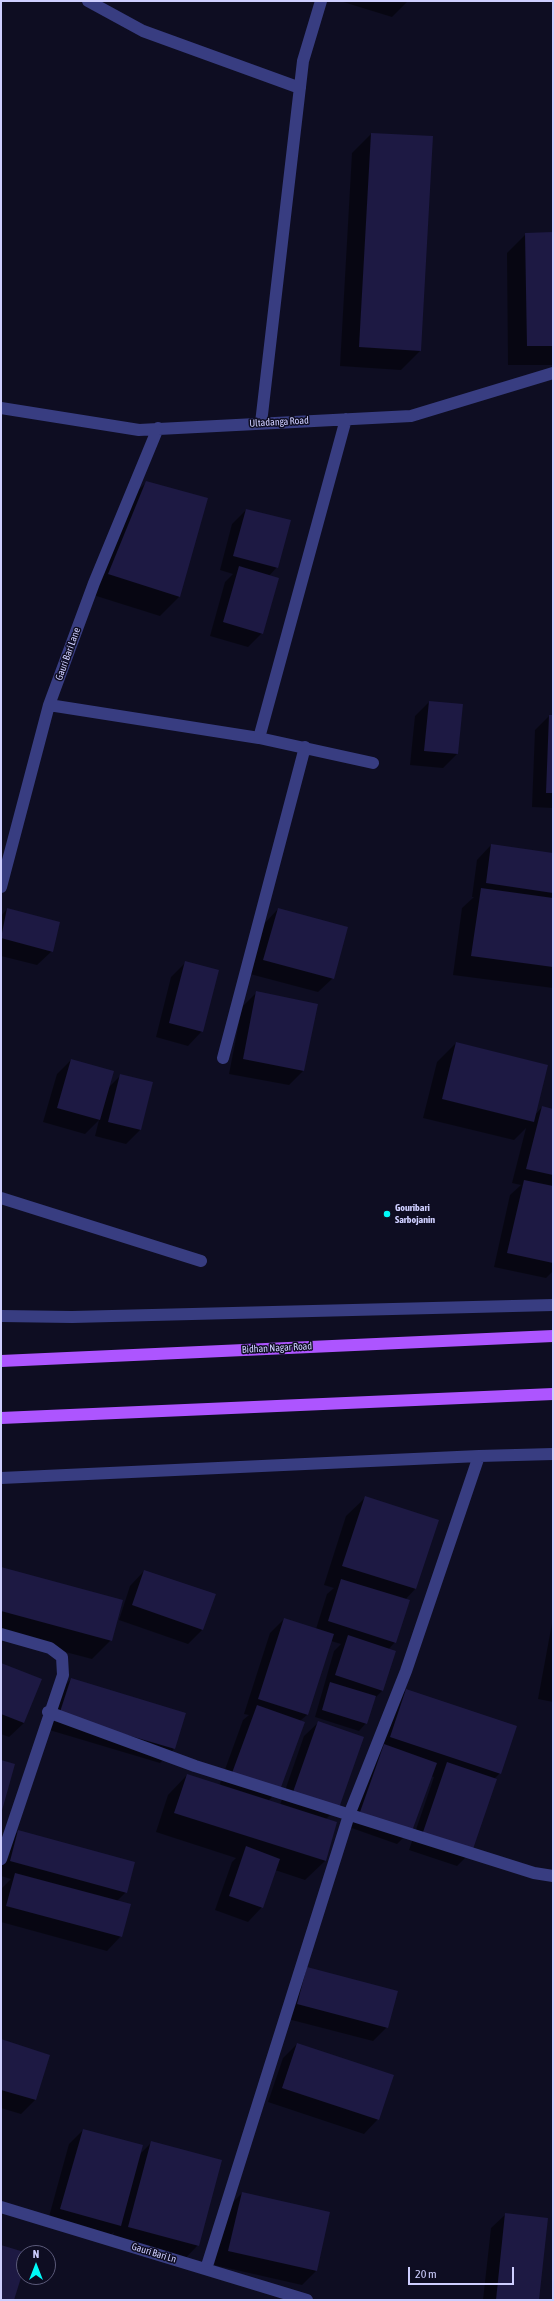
<!DOCTYPE html>
<style>
body{margin:0}
#map{position:relative;width:554px;height:2301px;overflow:hidden;background:#0e0d22;font-family:"Asap Condensed",sans-serif}
canvas{display:block}
.frame{position:absolute;inset:0;border:2px solid #ceceff;pointer-events:none}
.north{position:absolute;left:16px;top:2245px;width:40px;height:40px;box-sizing:border-box;background:#0e0d22;border:1px solid #5b5a7a;border-radius:50%;rotate:0deg;font-size:11px;font-weight:700;line-height:16px;text-align:center;color:#ceceff}
.north::after{content:'';display:block;margin:auto;width:14px;height:18px;background:#00f9f7;clip-path:polygon(50% 0,100% 100%,50% 72%,0 100%)}
.scale{position:absolute;left:408px;top:2267px;width:106px;height:18px;box-sizing:border-box;border:2px solid #ceceff;border-top:0;padding-left:5px;font-size:12px;line-height:14px;white-space:nowrap;color:#ceceff;-webkit-text-stroke:3px #0e0d22;paint-order:stroke}
</style>
<div id="map">
<canvas width="554" height="2301"></canvas>
<div class="frame"></div>
<div class="north">N</div>
<div class="scale">20 m</div>
</div>
<script>
const ctx = document.querySelector('canvas').getContext('2d');
ctx.lineJoin = 'round';
function fillPath(path, color) { ctx.fillStyle = color; ctx.fill(path, 'evenodd'); }
const poly = rows => new Path2D(rows.map(r => 'M' + r).join(''));
function stroke(path, color, width, dash) { ctx.strokeStyle = color; ctx.lineWidth = width; ctx.lineCap = dash ? 'butt' : 'round'; ctx.setLineDash(dash || []); ctx.stroke(path); }
function drawText(font, color, halo, rows, align = 'center') {
  ctx.font = font + ' "Asap Condensed",sans-serif'; ctx.lineWidth = 3; ctx.setLineDash([]); ctx.textBaseline = 'middle'; ctx.strokeStyle = halo; ctx.fillStyle = color; for (const [text, x, y, turn = 0] of rows) {
    ctx.save(); ctx.translate(x, y); ctx.rotate((+turn || 0) * Math.PI / 180); ctx.textAlign = isNaN(turn) ? turn : align; if (halo) ctx.strokeText(text, 0, 0); ctx.fillText(text, 0, 0); ctx.restore();
  }
}
fillPath(poly([
 [340,1,408,1,392,17],
 [371,134,420,351,401,370,340,366,352,153],
 [553,233,553,365,508,365,507,253,526,234],
 [147,482,207,499,179,597,160,616,90,594,127,501],
 [246,510,277,567,269,576,262,633,248,647,210,636,225,582,233,574,220,570,232,524],
 [429,702,462,705,457,754,443,768,410,765,415,716],
 [549,716,553,716,553,808,532,807,535,730],
 [491,845,553,854,553,988,453,975,462,908,474,897,472,897,477,860],
 [7,909,52,951,37,965,1,956,1,916],
 [278,909,333,978,318,992,250,974,264,924],
 [185,963,202,1031,188,1046,156,1037,171,977],
 [257,992,303,1071,289,1085,229,1074,242,1007],
 [456,1043,535,1115,542,1107,553,1110,553,1271,546,1278,494,1267,510,1195,521,1185,512,1183,526,1128,514,1140,423,1118,437,1062],
 [71,1060,109,1087,121,1075,152,1083,140,1130,126,1144,95,1136,99,1120,85,1134,43,1122,57,1074],
 [366,1497,416,1588,405,1600,395,1642,388,1650,382,1691,374,1699,366,1723,359,1731,315,1717,334,1651,341,1644,331,1641,307,1715,300,1721,279,1790,268,1801,280,1805,304,1736,319,1722,338,1807,326,1819,336,1822,325,1861,305,1880,275,1870,262,1907,248,1922,215,1910,232,1862,236,1858,156,1832,168,1795,187,1775,219,1786,243,1720,249,1715,244,1714,270,1633,284,1619,316,1629,327,1594,334,1588,324,1585,346,1516],
 [1,1568,111,1640,92,1659,1,1635],
 [144,1571,202,1630,188,1644,119,1620,130,1586],
 [553,1618,553,1702,538,1699],
 [1,1664,24,1723,9,1737,1,1734],
 [71,1679,174,1749,160,1763,46,1729,57,1694],
 [406,1690,500,1773,494,1779,471,1852,457,1866,409,1850,434,1777,431,1776,411,1830,397,1844,346,1826,387,1710],
 [19,1831,126,1892,117,1901,121,1936,107,1951,1,1922,1,1889,11,1879,1,1876,1,1858,4,1845],
 [307,1968,387,2027,373,2041,284,2018],
 [1,2040,49,2055,35,2100,21,2114,1,2108],
 [297,2044,378,2119,364,2134,268,2102,283,2058],
 [83,2130,140,2154,152,2142,198,2245,179,2265,110,2246,114,2232,106,2240,47,2224,69,2144],
 [242,2193,316,2271,302,2285,214,2265,228,2207],
 [506,2214,538,2300,483,2300,491,2228]
]), '#0007');
fillPath(poly([
 [371,133,433,136,421,351,359,347],
 [553,232,553,346,527,346,525,233],
 [146,481,208,498,180,597,108,574],
 [246,509,291,520,278,568,233,556],
 [239,566,279,578,263,634,223,622],
 [429,701,463,704,458,754,424,751],
 [549,715,553,715,553,793,546,793],
 [491,844,553,853,553,893,486,883],
 [481,888,553,898,553,967,471,956],
 [7,908,60,922,53,952,1,938],
 [278,908,348,927,334,979,263,960],
 [185,961,219,970,203,1032,169,1023],
 [256,991,318,1004,304,1071,243,1059],
 [456,1042,548,1065,534,1122,442,1099],
 [71,1059,114,1071,100,1120,57,1108],
 [120,1074,153,1082,141,1130,108,1122],
 [542,1106,553,1109,553,1175,526,1169],
 [524,1180,553,1186,553,1263,507,1253],
 [365,1496,439,1520,416,1589,342,1566],
 [1,1567,123,1600,112,1641,1,1611],
 [144,1570,216,1594,203,1630,132,1605],
 [341,1579,410,1600,396,1643,328,1621],
 [284,1618,334,1634,308,1715,258,1699],
 [348,1635,396,1651,383,1691,335,1675],
 [1,1663,42,1679,24,1723,1,1714],
 [71,1678,186,1713,175,1749,59,1715],
 [330,1682,376,1696,367,1724,322,1710],
 [406,1689,517,1726,501,1774,390,1737],
 [257,1705,305,1722,280,1790,232,1773],
 [318,1721,364,1737,339,1808,293,1792],
 [384,1744,437,1763,412,1831,360,1812],
 [1,1760,15,1764,1,1814],
 [447,1762,497,1779,472,1852,422,1835],
 [187,1774,337,1822,326,1861,174,1813],
 [18,1830,135,1862,127,1893,10,1861],
 [246,1846,280,1859,263,1908,229,1896],
 [15,1873,131,1904,122,1937,6,1906],
 [307,1967,398,1991,388,2028,297,2004],
 [1,2039,50,2055,36,2100,1,2090],
 [297,2043,394,2075,379,2120,282,2088],
 [83,2129,143,2145,121,2226,60,2209],
 [151,2141,222,2160,199,2246,128,2227],
 [242,2192,330,2212,317,2271,228,2251],
 [505,2213,548,2218,539,2300,496,2300],
 [1,2245,24,2252,24,2268,14,2300,1,2300]
]), '#1d1943');
stroke(poly([
 [88,1,143,31,300,88],
 [1,408,139,430,411,416,553,373],
 [261,423,303,61,321,1],
 [49,705,259,738,373,763],
 [259,738,346,419],
 [1,887,49,705,94,583,158,428],
 [223,1058,305,747],
 [1,1198,201,1261],
 [1,1316,72,1317,553,1305],
 [1,1478,479,1456,553,1454],
 [1,1634,50,1648,62,1657,63,1675,1,1859],
 [48,1712,195,1766,534,1873,553,1876],
 [1,2207,307,2300],
 [206,2269,349,1815,406,1671,479,1456]
]), '#383d81', 12);
stroke(poly([
 [1,1361,553,1336],
 [1,1418,553,1394]
]), '#ad55ff', 12);
for (const [x, y, r, color] of [
 [387,1214,4,"#00f9f7"]
]) { const dot = new Path2D(); dot.arc(x, y, r, 0, 2 * Math.PI); ctx.fillStyle = color; ctx.fill(dot); stroke(dot, '#0e0d22', 1.5); }
drawText('10px', '#ceceff', '#0e0d22', [
 ["Ultadanga Road",279,422,-3],
 ["Gauri Bari Lane",68,654,-70],
 ["Bidhan Nagar Road",277,1348,-3],
 ["Gauri Bari Ln",154,2253,17]
]);
drawText('bold 10px', '#ceceff', '#0e0d22', [
 ["Gouribari",395,1208],
 ["Sarbojanin",395,1220]
], 'left');
</script>
